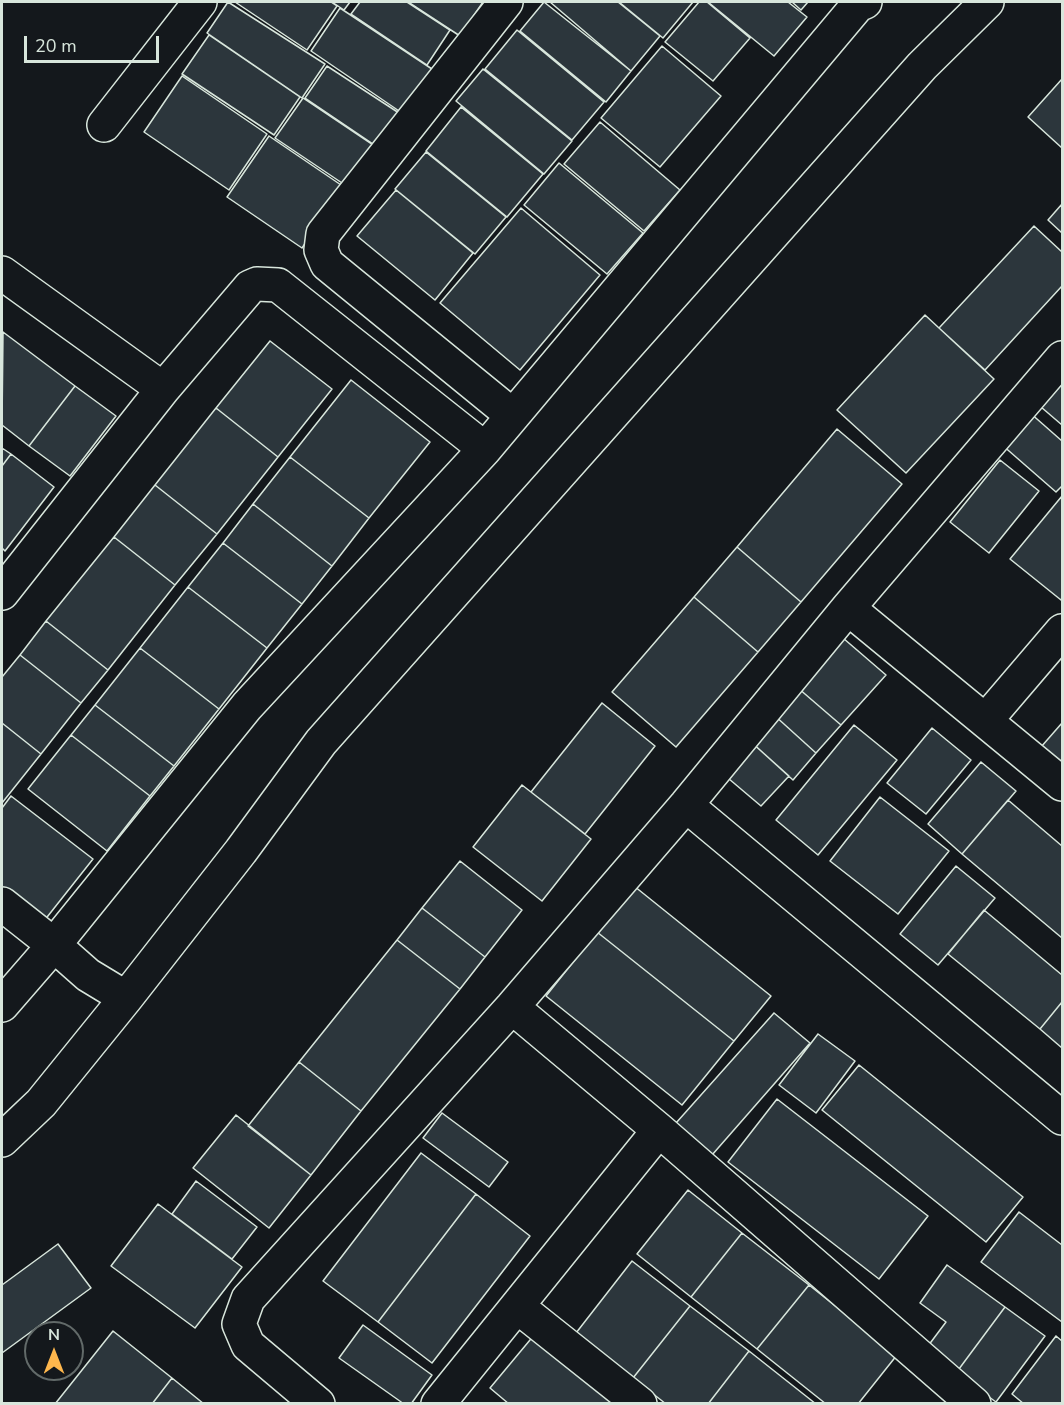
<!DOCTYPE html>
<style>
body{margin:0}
#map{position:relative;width:1064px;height:1405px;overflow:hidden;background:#14181c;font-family:"Nunito Sans",sans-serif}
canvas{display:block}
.frame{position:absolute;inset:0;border:3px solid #d8e6dc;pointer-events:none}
.north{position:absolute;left:24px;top:1321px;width:60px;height:60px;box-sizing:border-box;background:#14181c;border:2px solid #626a69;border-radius:50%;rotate:0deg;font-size:16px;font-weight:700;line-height:24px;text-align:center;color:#d8e6dc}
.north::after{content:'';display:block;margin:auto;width:21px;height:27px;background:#ffb74d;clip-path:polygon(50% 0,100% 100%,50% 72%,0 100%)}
.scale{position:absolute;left:24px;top:36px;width:135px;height:27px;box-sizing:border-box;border:3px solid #d8e6dc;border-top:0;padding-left:8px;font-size:18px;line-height:21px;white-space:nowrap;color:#d8e6dc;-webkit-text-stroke:4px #14181c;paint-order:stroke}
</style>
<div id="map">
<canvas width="1064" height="1405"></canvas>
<div class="frame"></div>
<div class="north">N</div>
<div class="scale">20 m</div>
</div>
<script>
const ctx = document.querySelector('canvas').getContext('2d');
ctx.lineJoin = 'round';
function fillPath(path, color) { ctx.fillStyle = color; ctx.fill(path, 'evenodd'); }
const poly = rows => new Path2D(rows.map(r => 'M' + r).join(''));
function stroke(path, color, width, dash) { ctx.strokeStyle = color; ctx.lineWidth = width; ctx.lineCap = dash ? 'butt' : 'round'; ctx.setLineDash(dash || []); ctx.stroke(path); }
const building = poly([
 [228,2,325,64,302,98,207,33,228,2],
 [235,2,331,2,337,6,307,50,235,2],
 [332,2,350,2,344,10,332,2],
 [360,2,407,2,450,30,427,65,351,14,360,2],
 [408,2,483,2,460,36,408,2],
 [544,2,631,71,606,102,520,31,544,2],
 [550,2,618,2,660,36,631,71,550,2],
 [619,2,693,2,663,38,619,2],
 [699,2,707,2,750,38,713,81,665,42,699,2],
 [708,2,788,2,807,17,774,56,708,2],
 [792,2,808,2,801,10,792,2],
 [340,8,432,69,402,113,311,51,340,8],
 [517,30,604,102,572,140,485,69,517,30],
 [209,35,300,97,274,135,182,74,209,35],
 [662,46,721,96,660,167,601,118,662,46],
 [327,66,399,113,376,146,305,98,327,66],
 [483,69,572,141,544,174,456,101,483,69],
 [182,76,267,134,229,190,144,132,182,76],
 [1062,79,1062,148,1028,117,1062,79],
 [303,98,373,145,345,185,275,138,303,98],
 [461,107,543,174,507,217,426,151,461,107],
 [600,122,680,190,644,231,564,164,600,122],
 [269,136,344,187,302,248,227,197,269,136],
 [426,152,506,217,475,254,395,189,426,152],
 [559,163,643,233,607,274,524,205,559,163],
 [396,190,473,253,435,300,357,236,396,190],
 [1062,204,1062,233,1048,220,1062,204],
 [521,208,600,275,520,370,440,303,521,208],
 [1034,226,1062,252,1062,286,985,370,939,328,1034,226],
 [925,315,994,379,906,473,837,410,925,315],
 [3,332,75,386,29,446,2,425,3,332],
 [270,341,332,389,278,457,216,408,270,341],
 [351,380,430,442,369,518,290,457,351,380],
 [1062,382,1062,425,1041,407,1062,382],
 [75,386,116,416,70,476,29,446,75,386],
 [216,408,278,457,217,534,155,485,216,408],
 [1029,412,1062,441,1062,486,1056,492,1001,444,1029,412],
 [837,429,902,484,801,602,737,547,837,429],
 [2,448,11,454,2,466,2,448],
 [11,454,54,487,5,551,2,548,2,466,11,454],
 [290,457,369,518,332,566,253,504,290,457],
 [1000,460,1039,491,989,553,950,522,1000,460],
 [155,485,217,534,175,585,114,537,155,485],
 [1062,496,1062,598,1061,600,1010,559,1062,496],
 [253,504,332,566,302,604,223,543,253,504],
 [114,537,175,585,108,670,46,621,114,537],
 [223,543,302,604,267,648,188,587,223,543],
 [737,547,801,602,758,652,694,597,737,547],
 [188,587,267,648,219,709,140,648,188,587],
 [694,597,758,652,676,747,612,692,694,597],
 [46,621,108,670,81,703,20,655,46,621],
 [843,638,886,675,841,725,798,688,843,638],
 [140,648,219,709,174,766,95,705,140,648],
 [20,655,81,703,41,754,2,723,2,677,20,655],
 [798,688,841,725,816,753,774,715,798,688],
 [602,703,655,746,585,834,531,792,602,703],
 [95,705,174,766,150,796,71,735,95,705],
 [774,715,816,753,793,780,750,741,774,715],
 [2,723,41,754,2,803,2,723],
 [1062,723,1062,765,1041,747,1062,723],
 [854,725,897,760,818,855,776,820,854,725],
 [932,728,971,760,926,814,887,783,932,728],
 [71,735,150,796,107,851,28,789,71,735],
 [750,741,789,776,761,806,722,773,750,741],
 [981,762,1016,791,962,854,928,824,981,762],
 [522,785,591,839,542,901,473,847,522,785],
 [11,796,93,859,40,926,2,897,2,808,11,796],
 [880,797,949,851,898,914,830,861,880,797],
 [1008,800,1062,846,1062,938,962,854,1008,800],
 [460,861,522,910,485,957,422,908,460,861],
 [956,866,995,898,938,965,900,934,956,866],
 [634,886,771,996,734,1041,597,932,634,886],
 [422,908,485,957,460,989,397,940,422,908],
 [984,910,1062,975,1062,1002,1040,1029,948,954,984,910],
 [597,932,734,1041,682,1105,546,996,597,932],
 [397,940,460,989,361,1111,299,1062,397,940],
 [1062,1002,1062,1048,1040,1029,1062,1002],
 [774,1013,810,1043,712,1155,676,1123,774,1013],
 [818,1034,855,1061,816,1113,779,1085,818,1034],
 [299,1062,361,1111,311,1175,248,1126,299,1062],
 [859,1065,1023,1197,986,1242,822,1110,859,1065],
 [777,1099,928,1216,879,1279,728,1162,777,1099],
 [442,1113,508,1162,489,1187,423,1138,442,1113],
 [236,1115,311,1175,269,1228,193,1168,236,1115],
 [421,1153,476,1194,378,1322,323,1281,421,1153],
 [196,1181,257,1227,232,1259,172,1214,196,1181],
 [688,1190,742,1233,691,1297,637,1254,688,1190],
 [476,1194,530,1236,432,1363,378,1322,476,1194],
 [158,1204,242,1267,195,1328,111,1266,158,1204],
 [1019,1212,1062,1245,1062,1322,981,1262,1019,1212],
 [742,1233,809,1285,757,1349,691,1297,742,1233],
 [58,1244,91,1288,2,1353,2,1285,58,1244],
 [632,1261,690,1306,633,1378,576,1333,632,1261],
 [947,1265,1005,1307,956,1373,925,1350,946,1322,920,1303,947,1265],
 [809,1285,897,1355,858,1404,826,1404,757,1349,809,1285],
 [690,1306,749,1351,708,1404,666,1404,633,1378,690,1306],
 [1005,1307,1045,1336,996,1402,956,1373,1005,1307],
 [363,1325,432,1375,411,1404,404,1404,339,1358,363,1325],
 [113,1331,172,1378,152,1404,55,1404,113,1331],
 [535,1334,614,1399,611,1404,509,1404,490,1388,535,1334],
 [1056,1336,1062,1341,1062,1404,1024,1404,1012,1394,1056,1336],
 [749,1351,816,1404,708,1404,749,1351],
 [172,1378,204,1404,152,1404,172,1378]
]);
fillPath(building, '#2c363c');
stroke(building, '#d8e6dc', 1.5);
const minor = poly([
 [506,2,323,234,321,250,327,264,512,415],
 [104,125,200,2],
 [2,273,163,389],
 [2,593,163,389,250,287,257,284,278,285,485,449],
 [848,608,1062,784],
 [986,720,1062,631],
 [686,805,1062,1118],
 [2,904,54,945,88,975,126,998],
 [2,1005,54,945,247,706,485,449,858,5,865,2],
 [512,1007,659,1130,974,1404],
 [2,1140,41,1103,126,998,241,851,321,742,922,66,987,2],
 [518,1307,640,1404],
 [318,1404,248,1345,239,1324,248,1299,512,1007,686,805,848,608,1062,358],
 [438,1404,659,1130]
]);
stroke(minor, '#d8e6dc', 36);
stroke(minor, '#14181c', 33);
</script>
